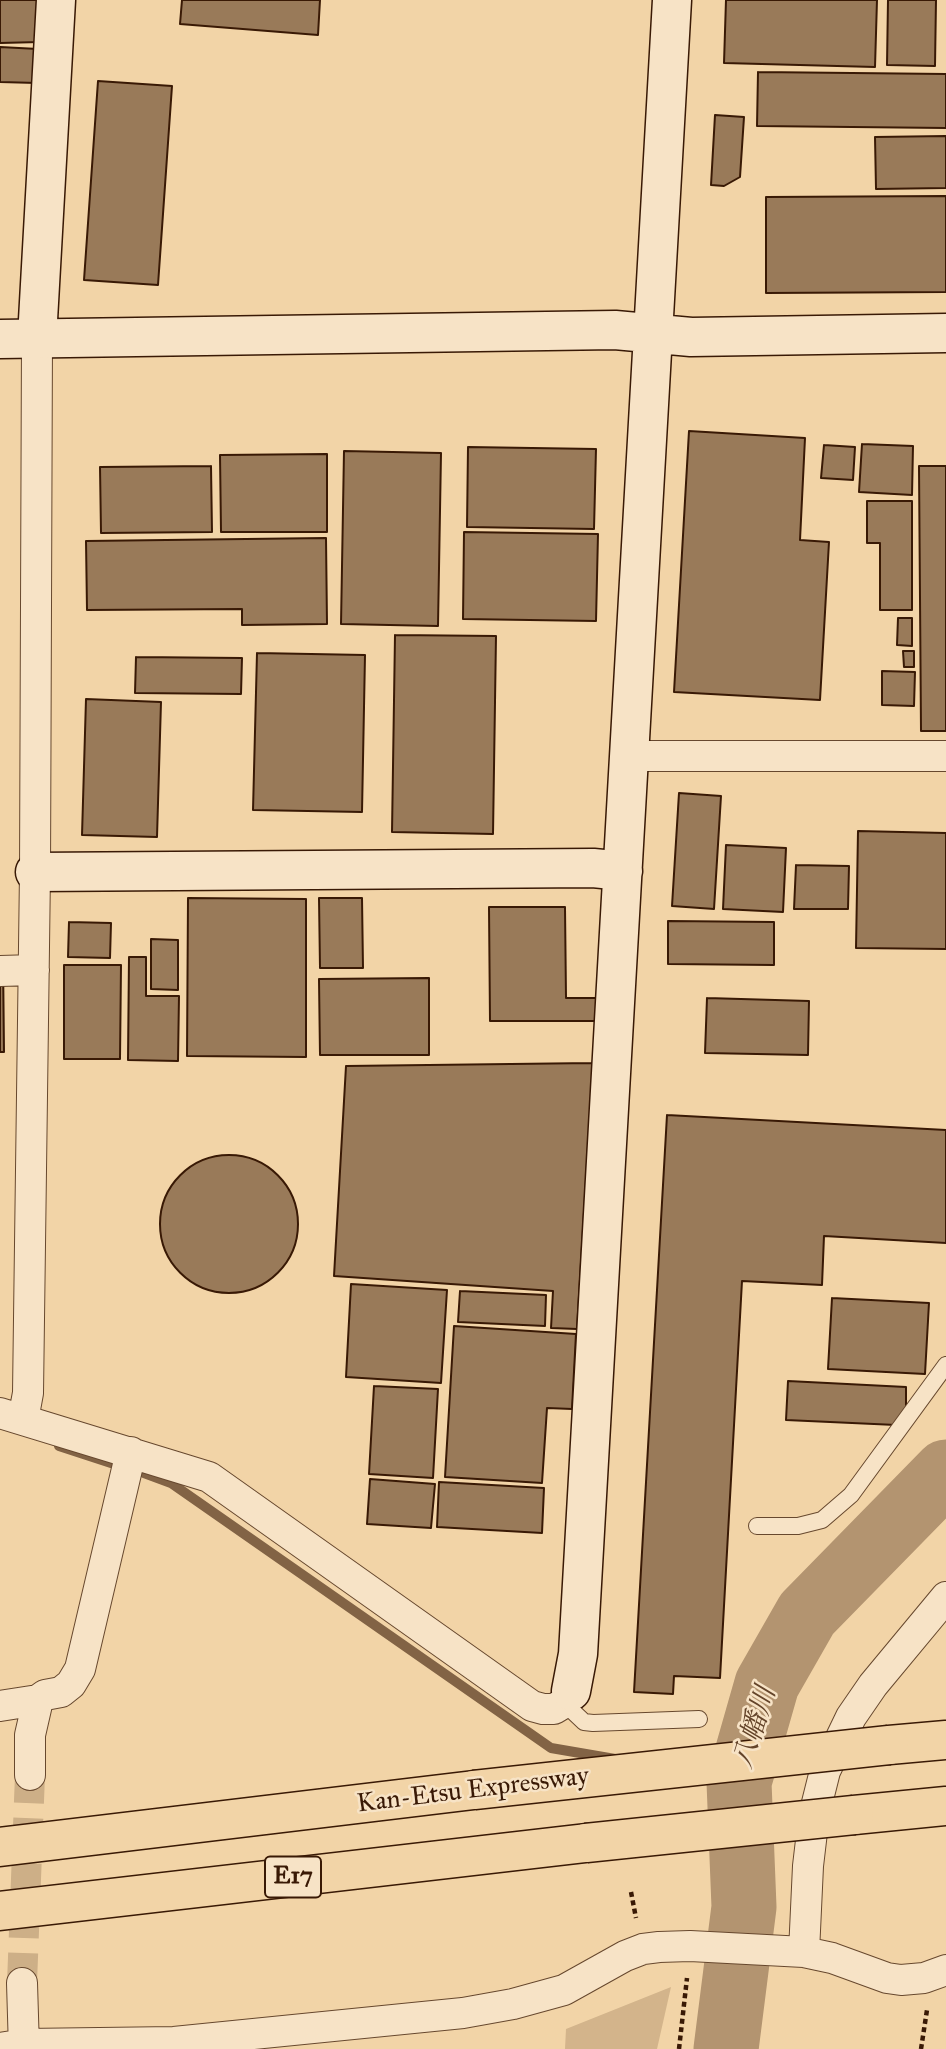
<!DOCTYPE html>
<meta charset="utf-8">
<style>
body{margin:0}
canvas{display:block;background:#f2d4a7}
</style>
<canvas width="946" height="2049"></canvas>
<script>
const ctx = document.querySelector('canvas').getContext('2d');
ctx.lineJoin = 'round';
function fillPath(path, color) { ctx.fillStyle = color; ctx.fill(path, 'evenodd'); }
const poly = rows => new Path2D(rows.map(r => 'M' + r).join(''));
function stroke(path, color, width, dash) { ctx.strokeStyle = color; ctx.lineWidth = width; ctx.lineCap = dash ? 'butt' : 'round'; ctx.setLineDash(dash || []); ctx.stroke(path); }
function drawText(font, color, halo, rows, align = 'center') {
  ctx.font = font + ' "IM FELL Great Primer","Noto Serif JP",serif'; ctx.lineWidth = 5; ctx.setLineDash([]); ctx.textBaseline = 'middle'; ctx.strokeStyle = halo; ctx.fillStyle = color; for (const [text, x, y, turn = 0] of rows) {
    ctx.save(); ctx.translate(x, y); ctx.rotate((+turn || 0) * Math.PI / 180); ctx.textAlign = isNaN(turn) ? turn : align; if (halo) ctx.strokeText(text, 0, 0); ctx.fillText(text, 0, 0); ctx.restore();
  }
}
fillPath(poly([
 [671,1987,657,2049,565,2049,566,2029]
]), '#d3b48b');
stroke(poly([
 [59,1446,111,1463],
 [144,1473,171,1483,551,1748,615,1759],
 [721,1779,739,1782]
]), '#826345', 10);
stroke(poly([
 [726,2049,744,1907,739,1782,767,1684,807,1614,946,1472]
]), '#b39470', 65);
const building = poly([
 [0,0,39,0,40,42,0,43,0,0],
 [182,0,320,0,318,35,180,24,182,0],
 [726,0,877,0,875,67,724,63,726,0],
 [888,0,936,0,935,66,887,65,888,0],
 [0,47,38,49,37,83,0,82,0,47],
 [758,72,946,74,946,128,757,126,758,72],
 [98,81,172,86,158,285,84,280,98,81],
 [715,115,744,117,740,177,724,186,711,185,715,115],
 [946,136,946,188,876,189,875,137,946,136],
 [946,196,946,292,766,293,766,197,946,196],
 [689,431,805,438,800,540,829,542,820,700,674,692,689,431],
 [862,444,913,446,912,495,859,492,862,444],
 [824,445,855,447,853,480,821,478,824,445],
 [468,447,596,449,594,529,467,527,468,447],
 [344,451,441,453,438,626,341,624,344,451],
 [327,454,327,532,221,532,220,455,327,454],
 [211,466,212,532,101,533,100,467,211,466],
 [919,466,946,466,946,731,921,731,919,466],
 [867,501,912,501,912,610,880,610,880,543,867,543,867,501],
 [464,532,598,534,596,621,463,619,464,532],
 [326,538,327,624,242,625,242,609,87,610,86,541,326,538],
 [898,618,912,618,912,646,897,645,898,618],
 [395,635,496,636,493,834,392,832,395,635],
 [903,651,914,651,914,667,904,667,903,651],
 [257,653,365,655,362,812,253,810,257,653],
 [136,657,242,658,241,694,135,693,136,657],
 [882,671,915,672,914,706,882,705,882,671],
 [86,699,161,702,157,837,82,835,86,699],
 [679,793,721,796,714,909,672,906,679,793],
 [858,831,946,833,946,949,856,948,858,831],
 [726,845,786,848,783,912,723,909,726,845],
 [796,865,849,866,848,909,794,909,796,865],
 [188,898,306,899,306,1057,187,1056,188,898],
 [319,898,362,898,363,968,320,968,319,898],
 [489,907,565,907,566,998,598,998,599,1021,490,1021,489,907],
 [668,921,774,922,774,965,668,964,668,921],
 [69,922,111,923,110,958,68,957,69,922],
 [151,939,178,940,178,990,151,989,151,939],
 [129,957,146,957,146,996,179,996,178,1061,128,1060,129,957],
 [0,958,3,958,4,1052,0,1052,0,958],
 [64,965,121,965,120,1059,64,1059,64,965],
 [429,978,429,1055,320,1055,319,979,429,978],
 [707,998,809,1001,808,1055,705,1053,707,998],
 [593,1063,577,1329,551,1328,553,1291,334,1276,346,1066,593,1063],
 [667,1115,946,1130,946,1243,824,1236,822,1285,742,1281,720,1678,674,1676,673,1694,634,1692,667,1115],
 '160 1224a69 69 0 1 1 138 0a69 69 0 1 1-138 0Z',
 [351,1284,447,1290,441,1383,346,1377,351,1284],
 [460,1291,546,1295,545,1326,458,1322,460,1291],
 [832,1298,929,1303,925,1374,828,1369,832,1298],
 [454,1326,576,1334,572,1409,547,1408,542,1483,445,1477,454,1326],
 [788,1381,906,1387,906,1414,896,1425,786,1420,788,1381],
 [374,1386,438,1389,433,1478,369,1474,374,1386],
 [370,1479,435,1484,431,1528,367,1524,370,1479],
 [439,1482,544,1488,542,1533,437,1527,439,1482]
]);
fillPath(building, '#997a59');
stroke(building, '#391905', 2);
stroke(poly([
 [22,1983,30,1775]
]), '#cdaf87', 30, [30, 15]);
const lane = poly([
 [757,1526,798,1526,822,1520,851,1495,946,1365],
 [564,1703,584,1722,593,1723,699,1719]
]);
const street = poly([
 [629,756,946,756],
 [0,971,34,970],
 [0,1413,209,1477,532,1706,543,1709,554,1709,564,1703,571,1691],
 [23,1420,28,1393,35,872,37,338],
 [0,1706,38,1700,45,1695,61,1692,71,1684,80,1669,131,1452],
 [30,1775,30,1735,38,1700],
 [804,1952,808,1866,814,1815,825,1771,851,1717,873,1685,946,1597],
 [22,1983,24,2049],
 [0,2048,25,2044,174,2042,463,2013,513,2004,564,1990,625,1956,643,1949,659,1947,690,1946,804,1952,832,1958,887,1978,901,1980,924,1978,946,1970]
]);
const secondary = poly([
 [37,338,56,0],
 [0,339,615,330,691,337,946,333],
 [35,872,593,868,623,871],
 [571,1691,578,1654,672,0]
]);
const highway = poly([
 [889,1745,946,1740],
 [854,1815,946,1806],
 [0,1847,474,1790],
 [0,1911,586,1843]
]);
stroke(lane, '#67482e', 18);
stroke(street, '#67482e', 32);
stroke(secondary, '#391905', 41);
stroke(highway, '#391905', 41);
stroke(poly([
 [631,1892,636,1918],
 [679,2049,687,1978],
 [921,2049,927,2010]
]), '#391905', 4.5, [5, 3.5]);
stroke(lane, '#f7e3c6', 16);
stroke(street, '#f7e3c6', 30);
stroke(secondary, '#f7e3c6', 38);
stroke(highway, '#f2d4a7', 38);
const highwayBridge = poly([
 [474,1790,889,1745],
 [586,1843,854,1815]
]);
stroke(highwayBridge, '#391905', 41, []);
stroke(highwayBridge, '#f2d4a7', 38);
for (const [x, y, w] of [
 [293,1877,56]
]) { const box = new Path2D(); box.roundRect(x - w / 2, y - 20.5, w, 41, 5); ctx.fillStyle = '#f7e3c6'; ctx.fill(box); stroke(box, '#391905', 2); }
drawText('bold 24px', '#391905', null, [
 ["E17",293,1877]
]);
drawText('26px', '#391905', '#f7e3c6', [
 ["Kan-Etsu Expressway",473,1791,-7]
]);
drawText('italic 28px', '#64442a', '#f7e3c6', [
 ["八幡川",756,1728,-73]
]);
</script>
